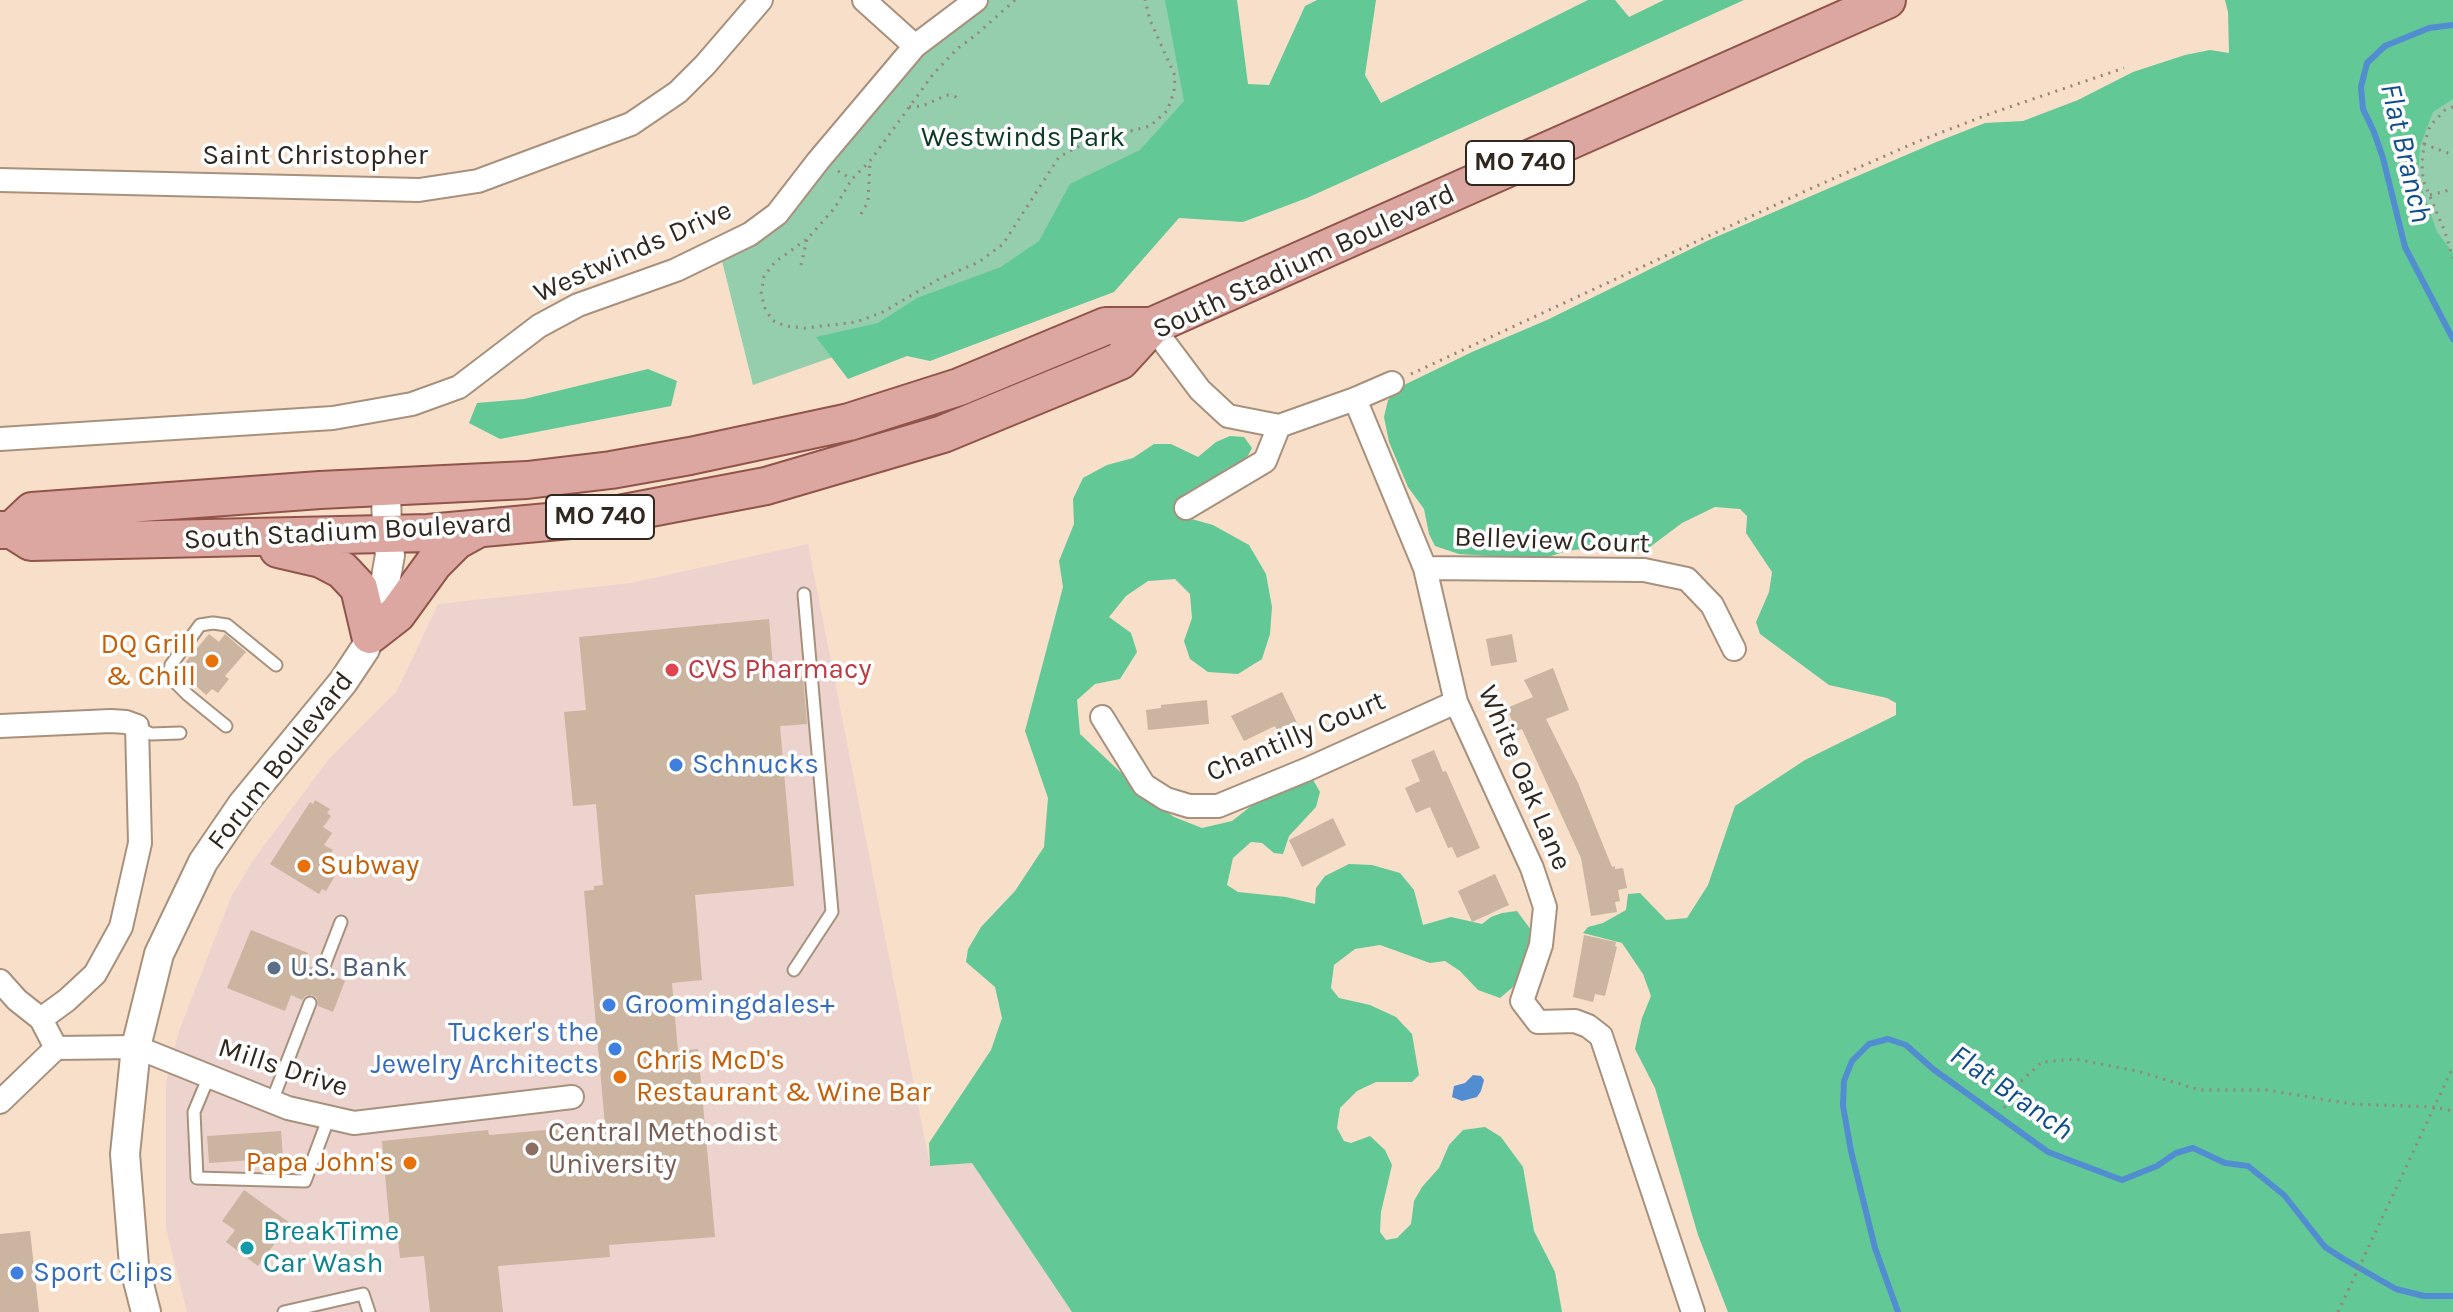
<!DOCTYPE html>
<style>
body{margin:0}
canvas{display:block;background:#f7dfc9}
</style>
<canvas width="2453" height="1312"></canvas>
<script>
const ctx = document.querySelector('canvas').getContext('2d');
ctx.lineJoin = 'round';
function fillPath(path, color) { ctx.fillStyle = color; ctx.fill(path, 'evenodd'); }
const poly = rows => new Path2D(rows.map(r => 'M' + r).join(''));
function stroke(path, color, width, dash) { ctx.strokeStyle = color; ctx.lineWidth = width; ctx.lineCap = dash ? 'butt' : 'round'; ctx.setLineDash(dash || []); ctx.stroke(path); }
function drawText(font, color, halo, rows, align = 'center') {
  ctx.font = font + ' Karla,sans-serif'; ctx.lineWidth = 7; ctx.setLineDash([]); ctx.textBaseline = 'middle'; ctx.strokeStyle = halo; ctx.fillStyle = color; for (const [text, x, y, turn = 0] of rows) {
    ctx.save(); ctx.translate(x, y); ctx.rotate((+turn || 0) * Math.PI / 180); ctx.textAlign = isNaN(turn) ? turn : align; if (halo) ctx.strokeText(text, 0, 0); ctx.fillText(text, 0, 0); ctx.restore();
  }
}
fillPath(poly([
 [808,544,930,1166,972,1163,1072,1312,187,1312,166,1229,166,1082,179,1031,231,897,254,859,329,759,397,691,438,604,631,583]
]), '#edd3ce');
fillPath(poly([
 [976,0,1167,0,1218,191,936,321,753,385,719,249,750,234,915,46],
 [2453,25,2453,339,2367,63]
]), '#94cead');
fillPath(poly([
 [1165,0,1237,0,1248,84,1269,85,1305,6,1317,0,1376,0,1365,75,1381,103,1588,0,1615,0,1629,17,1664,0,1744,0,1307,198,1243,222,1179,218,1114,292,930,361,907,356,848,379,816,337,878,323,917,298,1001,267,1039,241,1070,184,1140,150,1184,101],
 [2225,0,2453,0,2453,99,2433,112,2420,146,2418,177,2437,232,2453,253,2453,1312,1728,1312,1698,1235,1655,1088,1635,1049,1642,1018,1651,996,1643,974,1622,943,1583,933,1588,927,1603,923,1626,910,1628,894,1640,893,1666,920,1687,918,1708,885,1735,806,1805,760,1896,715,1896,703,1887,698,1829,685,1760,634,1756,622,1769,592,1772,572,1746,533,1747,516,1740,509,1715,507,1682,523,1650,547,1625,553,1604,546,1567,551,1548,557,1505,557,1459,554,1435,546,1429,534,1424,509,1408,487,1389,442,1384,417,1388,400,1404,385,1472,352,1547,320,1709,240,1934,143,1985,123,2023,121,2078,100,2133,72,2185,55,2210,50,2229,53,2228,12],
 [648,369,677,381,671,406,500,439,469,423,477,403,524,399],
 [1230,436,1244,437,1252,448,1244,463,1175,507,1188,518,1213,525,1249,545,1266,574,1272,607,1270,634,1262,659,1238,674,1208,672,1190,659,1184,641,1192,618,1190,594,1175,579,1148,581,1126,596,1109,617,1131,633,1137,652,1120,679,1095,684,1077,700,1080,734,1151,801,1174,817,1202,828,1232,821,1278,785,1312,778,1320,792,1316,807,1289,836,1283,854,1274,853,1262,843,1251,842,1233,858,1227,885,1238,892,1286,897,1315,904,1316,888,1325,876,1349,864,1372,865,1400,873,1414,890,1423,925,1451,917,1482,924,1491,917,1502,913,1517,911,1531,930,1524,966,1513,987,1500,998,1478,990,1460,971,1445,961,1430,963,1380,945,1355,949,1334,965,1331,988,1339,998,1370,1005,1396,1017,1412,1034,1419,1075,1412,1082,1376,1082,1357,1091,1340,1108,1337,1128,1344,1141,1351,1143,1370,1136,1385,1150,1392,1165,1381,1212,1380,1232,1386,1240,1397,1238,1411,1224,1414,1201,1422,1187,1439,1168,1449,1145,1463,1130,1485,1127,1501,1137,1523,1167,1534,1231,1555,1272,1562,1312,1072,1312,972,1163,930,1166,929,1143,991,1050,1002,1018,995,987,966,962,968,949,981,927,1015,891,1044,847,1048,798,1025,731,1063,587,1059,561,1074,524,1073,499,1083,478,1107,465,1133,458,1154,444,1171,444,1198,457,1216,442]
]), '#62c895');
fillPath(poly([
 [1473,1075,1481,1076,1484,1080,1481,1091,1477,1097,1462,1101,1452,1097,1454,1086,1465,1083]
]), '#528dd2');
stroke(poly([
 [2453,25,2429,28,2385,46,2367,63,2361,87,2363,109,2374,132,2383,158,2405,247,2453,339],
 [1898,1312,1875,1248,1851,1151,1843,1106,1844,1081,1852,1061,1869,1044,1888,1039,1906,1045,1933,1069,2048,1152,2122,1180,2157,1166,2176,1153,2193,1148,2225,1163,2248,1166,2284,1195,2325,1247,2342,1258,2396,1289,2424,1296,2453,1296]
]), '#528dd2', 6);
fillPath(poly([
 [769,619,774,679,803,676,807,724,780,726,794,886,695,895,702,980,672,983,678,1051,698,1049,715,1237,609,1245,610,1257,498,1266,503,1312,430,1312,424,1256,400,1258,398,1239,391,1240,382,1141,488,1130,489,1135,605,1125,584,891,594,890,594,886,603,885,596,804,573,806,564,712,586,710,579,637],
 [209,634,219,642,225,634,246,652,225,676,229,679,218,693,212,689,206,695,179,670],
 [1512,634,1517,662,1491,666,1486,639],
 [1553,668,1569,710,1546,719,1578,783,1612,867,1615,866,1615,869,1623,868,1627,888,1618,890,1620,901,1615,902,1617,912,1591,916,1581,858,1522,729,1516,731,1507,708,1533,697,1524,680],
 [1282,692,1298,725,1279,735,1275,726,1244,741,1231,716],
 [1207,700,1209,724,1148,730,1146,710,1161,708,1161,705],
 [1434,750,1443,772,1446,771,1480,848,1457,858,1452,847,1448,848,1430,807,1416,813,1405,788,1420,781,1411,760],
 [315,800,330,809,327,813,331,816,323,827,332,833,324,845,333,850,326,861,336,868,333,872,336,874,326,891,322,889,319,894,270,864,310,802,313,804],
 [1333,818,1346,845,1302,867,1289,840],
 [1495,874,1509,905,1472,922,1458,891],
 [251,930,308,953,304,964,314,968,314,973,318,979,324,979,330,974,345,981,333,1012,318,1006,317,998,312,995,305,996,302,1000,291,995,285,1011,227,988],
 [1584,935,1616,942,1615,946,1617,947,1605,996,1595,994,1593,1002,1573,997],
 [281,1131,283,1158,209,1163,207,1136],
 [244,1190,290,1223,258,1266,226,1242,235,1230,222,1221],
 [30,1231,39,1312,0,1312,0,1234]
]), '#cbb4a0');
const service = poly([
 [226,726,188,695,176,683,170,671,171,665,200,625,213,623,227,625,276,665],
 [138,727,151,734,180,733],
 [794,970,832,912,804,594],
 [322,971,341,922],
 [209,1076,194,1112,197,1178,305,1181,329,1117],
 [272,1101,310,1003],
 [284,1312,363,1294,369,1312]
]);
const minor = poly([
 [864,0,915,46],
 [0,180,419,190,478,181,631,124,678,92,705,65,761,0],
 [1152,326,1200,390,1228,416,1279,426],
 [1355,399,1425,568,1456,702,1532,868,1545,907,1541,945,1522,1001,1538,1022,1575,1021,1588,1026,1601,1036,1693,1312],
 [0,439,333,418,412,404,459,387,539,326,578,305,676,270,750,234,777,214,818,161,915,46,976,0],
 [1186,508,1265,461,1279,426,1355,399,1392,383],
 [1425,568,1644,570,1687,579,1712,605,1734,649],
 [1102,717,1144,785,1166,799,1189,806,1218,806,1308,769,1456,702],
 [0,726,111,721,126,722,137,726,140,843,121,927,95,974,67,1000,41,1019],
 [0,981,17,1000,41,1019,56,1048],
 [0,1102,56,1048,136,1047,288,1108,354,1123,572,1097]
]);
const tertiary = poly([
 [146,1312,134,1265,125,1154,136,1047,159,954,203,862,242,805,343,682,365,649,382,600,390,555,387,534,386,489]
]);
const primary = poly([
 [0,530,12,530,31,542,428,533,603,517,766,486,943,434,1120,361,1152,326,1887,0],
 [12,530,32,511,320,490,527,480,611,470,690,456,849,422,959,387,1106,326,1152,326],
 [278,549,321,559,342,570,359,588,370,635,397,614,434,563,456,541,478,529]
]);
stroke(service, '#a7917d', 15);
stroke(minor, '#a7917d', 26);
stroke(tertiary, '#a7917d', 32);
stroke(primary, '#91544b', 40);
stroke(poly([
 [1015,0,977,34,957,49,934,73,870,161,852,179,834,209,807,239,775,262,764,276,761,294,765,308,772,320,785,326,805,328,856,322,883,312,939,279,979,262,1003,244,1059,157,1085,143,1150,126,1167,111,1174,92,1175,76,1150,20,1145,0],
 [909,107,922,106,947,95,956,97,959,102],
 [2453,107,2445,110,2430,126,2424,144,2422,164,2423,180,2445,232,2453,258],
 [2424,144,2453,155],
 [838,171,852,179],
 [2430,195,2453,189],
 [861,214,868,202,870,161],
 [801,265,807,239],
 [1411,374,1812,188,1919,141,1992,113,2124,68],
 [2004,1108,2017,1085,2042,1062,2074,1059,2137,1071,2200,1090,2267,1090,2352,1104,2434,1107,2453,1111],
 [2338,1312,2453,1067]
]), '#968576', 3, [2, 6]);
stroke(service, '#fff', 11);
stroke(minor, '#fff', 22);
stroke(tertiary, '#fff', 28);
stroke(primary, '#dca7a1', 36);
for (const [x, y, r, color] of [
 [212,661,8,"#e8710a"],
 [672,670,8,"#e0444e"],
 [676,765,8,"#3f7fe0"],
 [304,866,8,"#e8710a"],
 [274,968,8,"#5c6f8a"],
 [609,1005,8,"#3f7fe0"],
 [615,1049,8,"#3f7fe0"],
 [620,1077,8,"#e8710a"],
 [532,1149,8,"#8d6e63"],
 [410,1163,8,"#e8710a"],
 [247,1248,8,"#0f9aa8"],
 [17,1273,8,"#3f7fe0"]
]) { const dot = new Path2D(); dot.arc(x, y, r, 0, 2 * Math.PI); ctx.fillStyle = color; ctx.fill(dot); stroke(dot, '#fff', 3); }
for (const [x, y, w] of [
 [1520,163,108],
 [600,517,108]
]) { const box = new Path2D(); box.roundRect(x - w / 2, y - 22, w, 44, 6); ctx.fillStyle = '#fff'; ctx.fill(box); stroke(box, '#30271f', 2); }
drawText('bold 26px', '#30271f', null, [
 ["MO 740",1520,163],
 ["MO 740",600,517]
]);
drawText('28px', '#0d3a26', '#fff', [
 ["Westwinds Park",1023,138]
]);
drawText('28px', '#30271f', '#fff', [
 ["Saint Christopher",315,156],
 ["Westwinds Drive",633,252,-24],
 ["South Stadium Boulevard",1304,262,-25],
 ["South Stadium Boulevard",348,532,-3],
 ["Belleview Court",1552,541,2],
 ["Chantilly Court",1296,737,-23],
 ["Forum Boulevard",281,761,-52],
 ["White Oak Lane",1524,778,67],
 ["Mills Drive",283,1068,18]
]);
drawText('28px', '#c56008', '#fff', [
 ["DQ Grill",196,645],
 ["& Chill",196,677],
 ["Subway",320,866,"left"],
 ["Chris McD's",636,1061,"left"],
 ["Restaurant & Wine Bar",636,1093,"left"],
 ["Papa John's",394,1163]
], 'right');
drawText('28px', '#be3a42', '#fff', [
 ["CVS Pharmacy",688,670]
], 'left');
drawText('28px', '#366cbe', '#fff', [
 ["Schnucks",692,765],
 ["Groomingdales+",625,1005],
 ["Tucker's the",599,1033,"right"],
 ["Jewelry Architects",599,1065,"right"],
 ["Sport Clips",33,1273]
], 'left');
drawText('28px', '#4e5e75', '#fff', [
 ["U.S. Bank",290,968]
], 'left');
drawText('28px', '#785e54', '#fff', [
 ["Central Methodist",548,1133],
 ["University",548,1165]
], 'left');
drawText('28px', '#0d838f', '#fff', [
 ["BreakTime",263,1232],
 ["Car Wash",263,1264]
], 'left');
drawText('italic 30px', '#104d8d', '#fff', [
 ["Flat Branch",2405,153,77],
 ["Flat Branch",2011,1093,35]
]);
</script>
